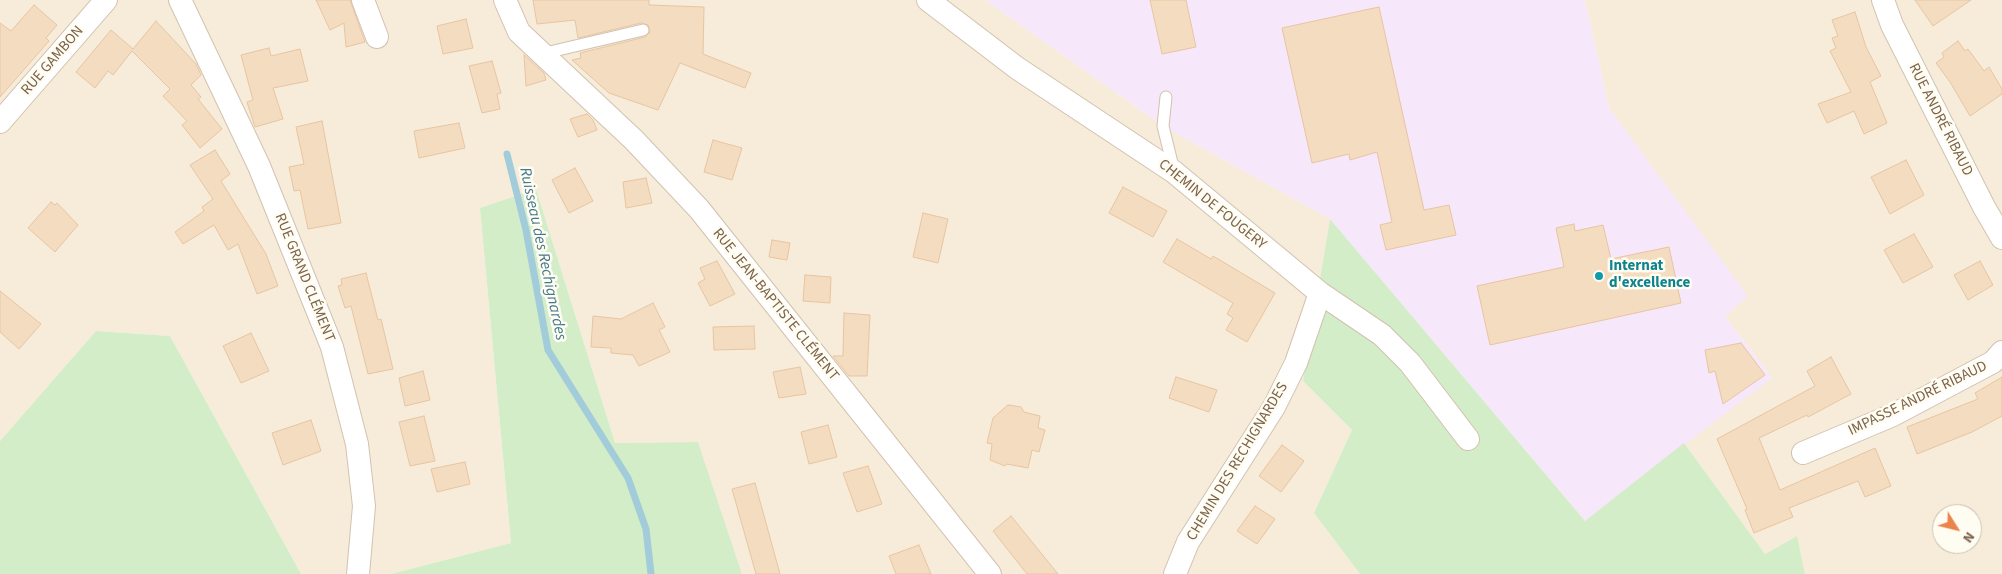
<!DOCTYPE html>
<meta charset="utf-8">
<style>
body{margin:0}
#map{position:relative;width:2002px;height:574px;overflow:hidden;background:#fdf9eb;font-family:"Source Sans 3",sans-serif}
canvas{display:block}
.north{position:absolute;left:1932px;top:504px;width:50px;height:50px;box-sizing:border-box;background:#fffcf2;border:1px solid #cabeaf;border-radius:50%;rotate:126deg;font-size:14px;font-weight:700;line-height:20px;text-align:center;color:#7b624b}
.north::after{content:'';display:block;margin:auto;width:18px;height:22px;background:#eb834c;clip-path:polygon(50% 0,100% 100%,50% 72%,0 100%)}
</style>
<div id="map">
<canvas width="2002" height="574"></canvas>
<div class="north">N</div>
</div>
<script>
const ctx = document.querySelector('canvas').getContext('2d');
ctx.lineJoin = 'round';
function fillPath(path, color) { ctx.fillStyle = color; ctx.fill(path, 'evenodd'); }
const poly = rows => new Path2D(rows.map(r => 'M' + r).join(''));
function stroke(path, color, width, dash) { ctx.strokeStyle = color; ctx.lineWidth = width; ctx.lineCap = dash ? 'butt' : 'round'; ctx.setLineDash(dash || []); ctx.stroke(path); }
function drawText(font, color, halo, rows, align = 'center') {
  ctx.font = font + ' "Source Sans 3",sans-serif'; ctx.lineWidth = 5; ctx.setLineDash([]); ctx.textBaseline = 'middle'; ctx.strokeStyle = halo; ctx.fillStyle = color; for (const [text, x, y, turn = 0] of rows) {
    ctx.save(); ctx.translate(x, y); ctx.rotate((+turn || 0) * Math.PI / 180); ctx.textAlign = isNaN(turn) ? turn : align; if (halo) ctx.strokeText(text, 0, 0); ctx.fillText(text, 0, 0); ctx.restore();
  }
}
fillPath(poly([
 [0,0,985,0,1163,126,1330,219,1303,381,1352,430,1314,513,1360,574,742,574,698,442,615,443,536,189,480,208,511,543,391,574,301,574,170,336,96,331,0,441],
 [1585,0,2002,0,2002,574,1805,574,1797,536,1765,554,1684,443,1772,378,1725,316,1747,296,1609,108],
 [1942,514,1972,514,1972,544,1942,544]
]), '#f6ecd9');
fillPath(poly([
 [985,0,1585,0,1609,108,1748,296,1725,316,1772,378,1585,521,1330,219,1163,126]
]), '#f6e7fa');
fillPath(poly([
 [536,189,615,443,698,442,742,574,391,574,511,543,480,208],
 [1330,219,1585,521,1684,443,1765,554,1797,536,1805,574,1360,574,1314,513,1352,430,1303,381],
 [96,331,170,336,301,574,0,574,0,441]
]), '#d2edc8');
stroke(poly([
 [507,154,526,230,548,350,628,478,646,529,651,574]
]), '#a3ccdb', 7);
const building = poly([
 [316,0,350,0,365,42,346,47,344,23,330,30,316,0],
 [533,0,649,0,649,5,704,7,703,54,751,73,745,88,680,63,658,110,609,93,572,60,581,58,580,53,645,37,650,32,648,25,641,23,578,38,575,20,537,24,533,0],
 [1150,0,1186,0,1196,47,1162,54,1150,0],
 [1915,0,1971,0,1933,26,1915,0],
 [34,5,57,25,46,38,49,41,0,97,0,23,11,31,34,5],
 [1379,7,1424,210,1449,205,1456,235,1386,250,1380,225,1392,222,1377,152,1350,160,1349,154,1312,163,1282,28,1379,7],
 [1855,12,1866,47,1881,76,1870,82,1887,123,1864,134,1854,111,1827,123,1818,104,1851,92,1830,51,1836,48,1832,38,1838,36,1832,20,1855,12],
 [466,19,473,48,443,54,437,26,466,19],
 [156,21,196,64,201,75,191,85,201,97,198,99,222,129,200,148,182,125,187,121,163,96,170,89,132,51,113,75,108,71,95,88,76,72,111,30,133,49,156,21],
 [1958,41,1965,51,1968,49,1984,71,1989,67,2002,89,2002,94,1970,116,1950,82,1936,63,1944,57,1942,53,1958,41],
 [269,48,271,56,300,49,308,81,273,88,283,119,255,127,247,102,253,100,241,55,269,48],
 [524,55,544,73,546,80,526,86,524,55],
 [492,61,501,93,497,94,500,109,482,113,469,66,492,61],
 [587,114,593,120,597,130,578,137,570,119,587,114],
 [322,121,341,223,308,229,300,190,294,191,289,167,304,164,296,127,322,121],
 [459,123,465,148,419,158,414,131,459,123],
 [713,140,742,148,732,180,704,172,713,140],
 [215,150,230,174,221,181,266,254,278,286,257,294,238,244,228,250,214,225,183,244,175,232,204,211,202,207,213,199,190,165,215,150],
 [1906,160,1924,195,1890,214,1871,177,1906,160],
 [575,168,593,201,569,213,552,180,575,168],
 [646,178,652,203,626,208,623,182,646,178],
 [1123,187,1167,211,1153,237,1109,213,1123,187],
 [51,202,55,205,57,203,78,225,55,252,28,228,51,202],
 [923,213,948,219,938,263,913,257,923,213],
 [1574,224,1575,231,1603,225,1611,259,1669,247,1681,303,1490,345,1477,286,1564,267,1556,228,1574,224],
 [1914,234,1933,267,1903,283,1884,250,1914,234],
 [1177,239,1211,259,1213,256,1275,293,1247,342,1226,330,1233,318,1227,314,1233,303,1163,262,1177,239],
 [772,240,790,243,787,260,769,257,772,240],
 [717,261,735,294,710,306,698,283,705,279,700,268,717,261],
 [1980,261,1993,285,1968,300,1954,275,1980,261],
 [366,273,378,320,381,319,393,369,368,374,351,306,345,308,338,286,342,285,341,279,366,273],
 [805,275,831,277,830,303,803,301,805,275],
 [0,291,41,324,19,349,0,332,0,291],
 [653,303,665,327,659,330,670,352,639,366,633,355,611,353,611,348,591,347,593,316,621,319,653,303],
 [844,313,870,315,867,376,849,376,833,356,843,356,844,313],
 [754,326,755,349,714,350,713,327,754,326],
 [251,333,269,371,241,383,223,346,251,333],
 [1741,343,1765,375,1723,404,1715,371,1709,373,1705,350,1741,343],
 [1831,357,1851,394,1808,417,1807,415,1759,438,1780,490,1875,448,1891,486,1865,497,1858,481,1789,508,1793,517,1754,533,1745,510,1747,509,1717,439,1815,386,1807,371,1831,357],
 [800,367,806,394,779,398,773,372,800,367],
 [423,371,430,400,405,406,399,378,423,371],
 [1176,377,1217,390,1209,412,1169,398,1176,377],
 [2002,377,2002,416,1972,432,1917,454,1907,427,1978,399,1975,393,2002,377],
 [1008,405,1021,407,1024,412,1040,416,1038,428,1045,430,1039,452,1032,450,1028,468,1007,464,1005,466,990,460,992,444,987,443,993,418,1008,405],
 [424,416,435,461,410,466,399,422,424,416],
 [311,420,321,451,283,465,272,433,311,420],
 [828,425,837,457,809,464,801,432,828,425],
 [1282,445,1304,461,1281,492,1259,476,1282,445],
 [465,462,470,484,437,492,431,469,465,462],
 [868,466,882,504,857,512,843,473,868,466],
 [755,483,780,574,756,574,732,489,755,483],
 [1255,506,1275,519,1257,544,1237,531,1255,506],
 [1011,516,1058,574,1027,574,993,531,1011,516],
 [919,545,931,574,896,574,889,556,919,545]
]);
fillPath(building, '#f4dcc1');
stroke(building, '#e8c5a1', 1);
const service = poly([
 [541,54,643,30],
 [1166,97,1163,126,1174,171]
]);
const minor = poly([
 [180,0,259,166,332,347,357,444,364,506,358,574],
 [363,0,377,37],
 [505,0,519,32,634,140,699,209,990,574],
 [928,0,1017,68,1174,172,1320,293,1382,335,1410,363,1468,439],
 [1883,0,1892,25,1984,207,2002,238],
 [0,122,106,0],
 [1803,453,1893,415,1993,362,2002,352],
 [1175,574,1188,542,1274,407,1296,363,1320,293]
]);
stroke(service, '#d2c2af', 13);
stroke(minor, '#d2c2af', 24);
stroke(service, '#fff', 11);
stroke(minor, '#fff', 22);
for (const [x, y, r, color] of [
 [1599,276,5,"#0f9aa8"]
]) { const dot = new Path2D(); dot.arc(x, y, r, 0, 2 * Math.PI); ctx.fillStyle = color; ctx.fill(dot); stroke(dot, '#fffcf2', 2); }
drawText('15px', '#7b624b', '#fffcf2', [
 ["RUE GAMBON",53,61,-49],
 ["RUE ANDRÉ RIBAUD",1940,120,63],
 ["CHEMIN DE FOUGERY",1212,205,39],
 ["RUE GRAND CLÉMENT",304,278,68],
 ["RUE JEAN-BAPTISTE CLÉMENT",775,305,51],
 ["IMPASSE ANDRÉ RIBAUD",1918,399,-26],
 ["CHEMIN DES RECHIGNARDES",1238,462,-59]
]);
drawText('bold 15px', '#0d838f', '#fffcf2', [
 ["Internat",1609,267],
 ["d'excellence",1609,284]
], 'left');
drawText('italic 16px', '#43798f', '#fffcf2', [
 ["Ruisseau des Rechignardes",542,254,78]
]);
</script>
